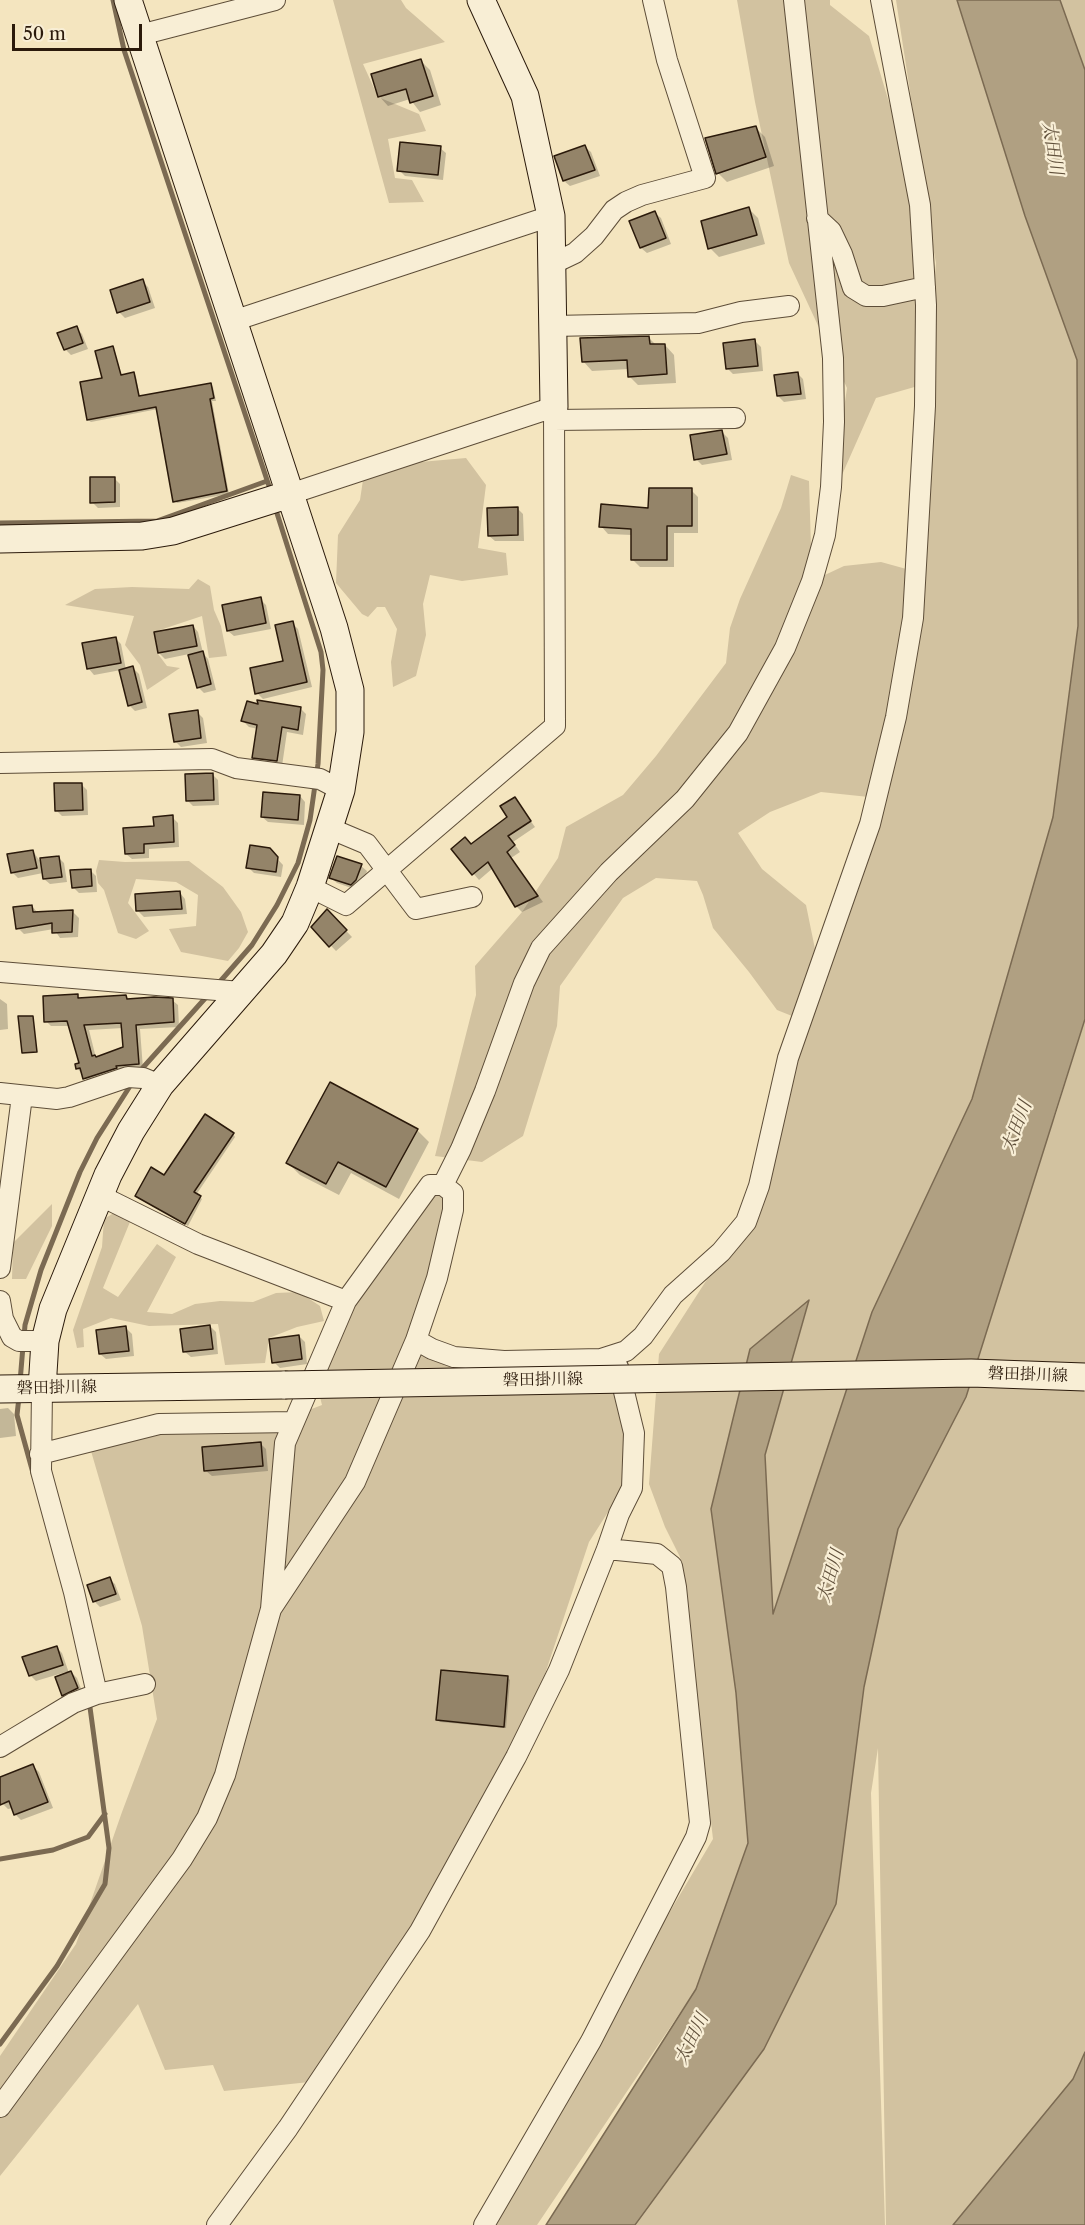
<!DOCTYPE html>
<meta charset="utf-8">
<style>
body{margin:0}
#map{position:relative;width:1085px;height:2225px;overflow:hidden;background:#f4e5bf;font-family:"Libre Caslon Text",serif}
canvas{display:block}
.scale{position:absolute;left:12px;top:24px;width:130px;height:27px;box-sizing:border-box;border:3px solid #2b1a0b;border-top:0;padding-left:8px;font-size:18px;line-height:21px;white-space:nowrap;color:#2b1a0b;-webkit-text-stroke:4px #f8eed5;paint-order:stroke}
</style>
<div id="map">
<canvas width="1085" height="2225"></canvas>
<div class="scale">50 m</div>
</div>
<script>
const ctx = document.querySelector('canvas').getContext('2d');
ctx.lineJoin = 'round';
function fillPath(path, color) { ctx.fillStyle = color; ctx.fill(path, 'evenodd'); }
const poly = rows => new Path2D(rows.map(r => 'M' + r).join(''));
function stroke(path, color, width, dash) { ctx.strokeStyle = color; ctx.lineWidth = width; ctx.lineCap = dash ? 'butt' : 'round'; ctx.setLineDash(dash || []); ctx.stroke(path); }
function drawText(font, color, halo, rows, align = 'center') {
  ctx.font = font + ' "Libre Caslon Text","Noto Serif JP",serif'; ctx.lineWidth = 4.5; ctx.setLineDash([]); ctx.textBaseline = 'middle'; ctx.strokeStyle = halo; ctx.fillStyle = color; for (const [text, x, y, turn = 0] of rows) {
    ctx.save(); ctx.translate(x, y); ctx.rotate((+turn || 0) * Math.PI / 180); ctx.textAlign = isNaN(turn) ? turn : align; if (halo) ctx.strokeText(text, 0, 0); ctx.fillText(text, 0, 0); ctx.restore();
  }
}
fillPath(poly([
 [333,0,401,0,406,8,445,42,363,64,378,97,419,114,426,131,388,139,395,178,412,180,424,202,389,203],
 [737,0,830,0,830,5,869,36,920,205,931,229,896,0,957,0,1025,216,1077,360,1078,626,1053,817,972,1099,872,1312,772,1616,765,1455,809,1301,750,1349,711,1509,736,1693,748,1843,696,1989,537,2225,484,2225,713,1839,680,1557,665,1527,649,1484,659,1354,749,1214,869,797,821,792,770,812,738,833,762,869,806,905,815,949,809,1000,802,1020,777,1010,749,972,713,928,703,895,697,881,656,878,623,898,560,986,557,1026,523,1136,482,1162,435,1156,476,995,475,966,522,912,558,858,566,827,623,795,656,756,726,663,730,628,740,599,781,508,791,475,809,481,812,581,844,566,881,562,910,570,925,384,876,398,830,502,847,388,789,263,755,102],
 [931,236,936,263,926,378],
 [1060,0,1085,0,1085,70],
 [466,458,486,485,478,548,506,553,508,575,462,581,430,575,423,604,426,635,416,676,393,687,391,662,397,629,385,607,377,607,368,617,362,614,336,583,338,535,360,500,363,480,420,462],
 [198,579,210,586,214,610,221,626,227,656,209,658,202,616,154,632,158,654,167,666,180,668,147,690,140,665,125,645,134,616,65,605,95,589,132,587,189,589],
 [99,860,125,862,189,861,223,887,241,912,248,932,239,948,228,961,181,952,169,929,196,926,198,895,176,882,136,879,128,903,149,931,136,939,118,933,104,890,98,883,96,871],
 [1085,1019,1085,2052,1073,2079,953,2225,886,2225,878,1748,871,1793,885,2225,636,2225,764,2049,864,1687,898,1529,1056,1114],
 [430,1185,453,1193,416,1340,625,1395,634,1471,589,1542,537,1698,469,1841,319,2081,224,2091,213,2065,165,2070,138,2004,0,2176,0,2056,76,1944,122,1812,157,1719,142,1626,91,1451,175,1424,275,1423,322,1405,310,1357,373,1264],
 [334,1510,284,1589,250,1684,292,1559],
 [52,1204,52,1226,26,1279,12,1279,13,1243],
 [117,1211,134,1212,103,1288,118,1297,157,1244,176,1257,147,1312,172,1314,195,1304,220,1301,253,1302,276,1293,299,1292,320,1306,324,1321,297,1327,269,1338,265,1363,225,1365,218,1324,149,1326,111,1318,83,1329,84,1347,77,1348,73,1330,102,1247,104,1219]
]), '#d2c2a0');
const water = poly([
 [957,0,1060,0,1085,70,1085,1019,966,1397,898,1529,864,1687,836,1904,764,2049,635,2225,546,2225,696,1989,748,1843,736,1693,711,1509,750,1349,809,1300,765,1455,773,1614,872,1312,972,1099,1053,817,1078,626,1077,360,1025,216,957,0],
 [1085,2052,1085,2225,953,2225,1073,2079,1085,2052]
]);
fillPath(water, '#b0a082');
stroke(water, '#7b6a52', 1.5);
fillPath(poly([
 [421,61,430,70,441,105,420,112,410,99,388,106,379,96],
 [756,128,765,137,774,166,727,182,718,173],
 [585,147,591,152,600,176,570,186,564,181],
 [440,148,446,153,443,180,405,176,399,170],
 [749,209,758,218,765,244,719,257,710,248],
 [655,213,661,218,671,244,647,253,641,248,631,222],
 [142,281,148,287,155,308,125,318,119,312],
 [76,328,82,334,88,349,71,355,65,349],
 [649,338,657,346,665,345,674,355,676,383,638,385,629,376,629,369,592,371,583,361],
 [755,341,761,347,763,371,733,374,727,368],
 [112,348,122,376,134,374,136,376,140,398,210,384,213,387,216,401,212,401,229,494,177,503,175,501,158,409,91,422,88,420,104,379],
 [797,373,803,379,806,399,784,402,778,396],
 [722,432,728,438,732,460,702,465,696,459],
 [114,478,120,484,120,507,98,508,92,502],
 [691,490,698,497,698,533,674,533,674,567,640,567,632,559,632,535,608,534,601,526,650,509],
 [517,508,523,514,524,541,495,541,489,536],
 [260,599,266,605,271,629,234,636,228,631],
 [292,623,298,629,312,687,263,699,257,693,285,662],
 [193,626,198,632,203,653,208,659,216,690,204,693,198,687,189,654,165,659,159,653],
 [115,638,121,644,126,670,133,668,139,674,147,708,135,711,129,705,121,670,94,675,89,669,84,644],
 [259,706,300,708,306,714,303,735,287,732,282,766,259,763,253,757,258,729,249,727,243,721],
 [197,712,203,718,207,743,181,747,175,741],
 [212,774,218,780,219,805,193,806,187,800],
 [81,784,87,790,88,815,62,816,56,810],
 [300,796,305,802,304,825,268,822,262,817],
 [514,798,535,827,513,842,520,852,511,858,543,902,522,912,516,906,493,868,479,880,453,850,472,846,509,818],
 [172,817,178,823,179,847,149,849,149,858,132,859,126,854,155,827],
 [269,850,283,865,281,877,254,873,248,867],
 [33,851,39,860,58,857,64,863,67,882,50,884,44,879,43,873,18,878,12,872],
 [361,866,367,871,362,886,357,890,337,883,331,878],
 [90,870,96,876,97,892,79,893,73,887],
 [180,893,185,899,187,914,144,917,138,911],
 [32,906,37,912,73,912,79,918,78,937,60,938,54,929,24,934,18,928],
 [327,911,352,937,336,951,313,927],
 [77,995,82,1000,126,997,129,1000,172,1000,178,1005,179,1027,140,1029,143,1069,90,1084,77,1068,80,1064,69,1026,51,1026,46,1021],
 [123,1028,125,1048,96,1058,89,1030],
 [0,999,7,1004,8,1029,0,1030],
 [417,1130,429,1142,399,1199,351,1173,339,1195,300,1175,288,1163],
 [233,1134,235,1137,196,1195,202,1199,188,1226,140,1198,165,1177],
 [210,1326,216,1332,218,1354,191,1357,185,1352],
 [126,1328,132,1334,134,1356,106,1359,100,1354],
 [299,1336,305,1342,307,1364,280,1368,274,1362],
 [8,1408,14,1414,16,1436,0,1438,0,1409],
 [260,1443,266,1449,268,1471,212,1476,206,1471],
 [109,1579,115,1584,121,1600,100,1607,94,1601],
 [57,1648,62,1653,69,1673,71,1672,77,1678,83,1694,69,1701,63,1695,66,1672,36,1681,30,1675],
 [508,1678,510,1680,506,1728,440,1722,438,1720],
 [33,1766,39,1772,53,1808,21,1820,15,1814,13,1808,8,1809,2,1803,0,1797,0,1778]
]), '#0003');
stroke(poly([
 [113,0,124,50,271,492],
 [0,523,157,521,267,481],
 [217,985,252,945,277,905,298,863,310,820,318,764,323,670,321,652,275,507],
 [139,1072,209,994],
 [24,1337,25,1325,41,1270,80,1172,97,1138,132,1083],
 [20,1382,23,1346],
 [19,1397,17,1415,33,1473],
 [0,1859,53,1850,88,1837,105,1814],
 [0,2044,57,1966,105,1884,109,1848,89,1700]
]), '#7b6a52', 5);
const building = poly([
 [421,59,433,96,410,103,406,89,378,97,371,74,421,59],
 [756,126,766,157,716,174,705,138,756,126],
 [400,142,441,146,438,175,397,171,400,142],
 [585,145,595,170,563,181,554,156,585,145],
 [749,207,757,235,708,249,701,221,749,207],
 [655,211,666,238,640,248,629,221,655,211],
 [143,279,150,302,117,313,110,290,143,279],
 [77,326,83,343,64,350,57,333,77,326],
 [649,336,650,344,665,344,667,374,628,377,627,360,582,362,580,338,649,336],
 [755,339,758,366,726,369,723,343,755,339],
 [113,346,121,375,134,372,139,396,211,383,214,398,210,399,227,491,173,502,156,407,87,420,80,382,102,378,95,351,113,346],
 [798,372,801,394,777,396,774,375,798,372],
 [722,430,727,454,694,460,690,435,722,430],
 [90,477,115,477,115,502,90,503,90,477],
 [649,488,692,488,692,526,667,526,667,560,631,560,631,529,599,527,601,504,648,508,649,488],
 [518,507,518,535,488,536,487,508,518,507],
 [261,597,266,623,227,631,222,605,261,597],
 [293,621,307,682,255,694,250,668,283,661,275,625,293,621],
 [193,625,197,646,158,653,154,632,193,625],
 [116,637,121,663,87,669,82,643,116,637],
 [203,651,211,684,197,688,188,655,203,651],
 [133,666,142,702,128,706,119,670,133,666],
 [257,700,301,707,298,730,282,727,277,761,252,758,257,725,241,721,247,701,258,704,257,700],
 [198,710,201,738,174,742,169,714,198,710],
 [213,773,214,800,186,801,185,774,213,773],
 [54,783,82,783,83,810,55,811,54,783],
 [263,792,300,795,298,820,261,817,263,792],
 [515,797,531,821,508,836,515,845,507,852,538,896,515,907,488,862,472,875,451,849,465,837,471,844,507,817,500,806,515,797],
 [173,815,174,842,144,844,144,853,125,854,123,828,154,826,153,817,173,815],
 [250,845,270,848,278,857,276,872,246,868,250,845],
 [33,850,37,868,11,873,7,854,33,850],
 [59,856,62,877,43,879,40,858,59,856],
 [337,856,362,864,356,880,351,885,329,878,337,856],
 [91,869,92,886,72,888,70,870,91,869],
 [180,891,182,909,136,911,135,894,180,891],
 [32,905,33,912,73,910,72,932,52,933,52,923,16,929,13,907,32,905],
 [327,909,347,930,329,947,311,927,327,909],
 [78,994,78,998,126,995,127,999,154,997,173,998,174,1022,136,1025,139,1064,116,1066,117,1068,83,1079,80,1068,76,1069,75,1064,79,1063,67,1021,44,1022,43,996,78,994],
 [121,1023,123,1047,96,1057,95,1055,92,1056,84,1025,121,1023],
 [18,1016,33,1016,37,1052,22,1053,18,1016],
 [330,1082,418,1129,386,1187,338,1162,326,1184,286,1163,330,1082],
 [205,1114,234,1133,194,1192,201,1196,185,1224,135,1196,151,1167,164,1175,205,1114],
 [210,1325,213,1349,183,1352,180,1329,210,1325],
 [126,1326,129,1351,99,1354,96,1330,126,1326],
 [299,1335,302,1359,272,1363,269,1339,299,1335],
 [261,1442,263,1466,204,1471,202,1447,261,1442],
 [110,1577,116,1594,93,1602,87,1585,110,1577],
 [57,1646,63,1665,29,1676,22,1657,57,1646],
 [441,1670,508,1676,504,1727,436,1720,441,1670],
 [71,1671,78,1688,62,1696,55,1677,71,1671],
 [33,1764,48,1802,14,1815,9,1801,0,1805,0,1777,33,1764]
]);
fillPath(building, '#948469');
stroke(building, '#2b1a0b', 1.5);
const street = poly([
 [140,35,275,0],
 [817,218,831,231,842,254,853,288,866,296,883,296,925,287],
 [552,264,575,253,594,236,614,210,626,202,642,195,705,178,667,60,653,0],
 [233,321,551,216],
 [553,326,698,323,741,312,789,306],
 [554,420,735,418],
 [290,494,554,407,555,726,346,905,310,887],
 [0,763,212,759,236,768,320,779,341,790],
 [329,828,367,844,416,909,472,897],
 [0,972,241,992],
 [0,1093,57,1099,69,1097,128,1077,143,1078,160,1085],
 [443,1185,461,1149,485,1091,524,983,541,948,609,872,685,799,738,733,785,648,812,581,825,535,831,487,834,422,833,358,794,0],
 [99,1195,198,1244,346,1301],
 [0,1268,22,1096],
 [0,1301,3,1319,12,1337,19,1341,45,1341],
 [416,1340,432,1349,454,1357,504,1361,601,1359,626,1351,643,1336,673,1295,721,1252,746,1222,759,1186,788,1058,870,824,896,717,913,618,925,406,926,305,920,205,881,0],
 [42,1389,41,1471,74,1592,97,1694],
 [40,1454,159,1424,293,1422],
 [0,1747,73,1703,97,1694,145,1684],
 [0,2107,182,1859,207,1818,225,1775,271,1609,285,1443,346,1301,430,1185,443,1185,453,1193,453,1210,437,1278,416,1340,355,1482,271,1609],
 [217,2225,288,2128,420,1931,516,1757,559,1670,607,1549,619,1514,632,1488,634,1433,618,1367],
 [484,2225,591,2041,696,1837,700,1823,676,1587,672,1566,657,1554,607,1549]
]);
const secondary = poly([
 [481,0,525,96,551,216,554,407],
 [0,539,142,536,173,531,290,494],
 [0,1389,285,1385],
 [42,1389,45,1341,53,1309,108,1175,131,1131,160,1085,274,954,295,923,310,887,341,790,350,732,350,690,334,628,128,0]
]);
stroke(street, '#5d4d38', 22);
stroke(secondary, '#2b1a0b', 29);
stroke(street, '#f8eed5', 20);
stroke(secondary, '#f8eed5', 27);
const secondaryBridge = poly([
 [285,1385,971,1373,1085,1377]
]);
stroke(secondaryBridge, '#2b1a0b', 29, []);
stroke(secondaryBridge, '#f8eed5', 27);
drawText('16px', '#2b1a0b', '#f8eed5', [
 ["磐田掛川線",1028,1375,2],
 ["磐田掛川線",543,1380,-1],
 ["磐田掛川線",57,1388,-1]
]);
drawText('italic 18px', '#60503b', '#f8eed5', [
 ["太田川",1052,148,81],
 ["太田川",1017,1127,-69],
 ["太田川",831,1576,-74],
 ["太田川",692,2039,-64]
]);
</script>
